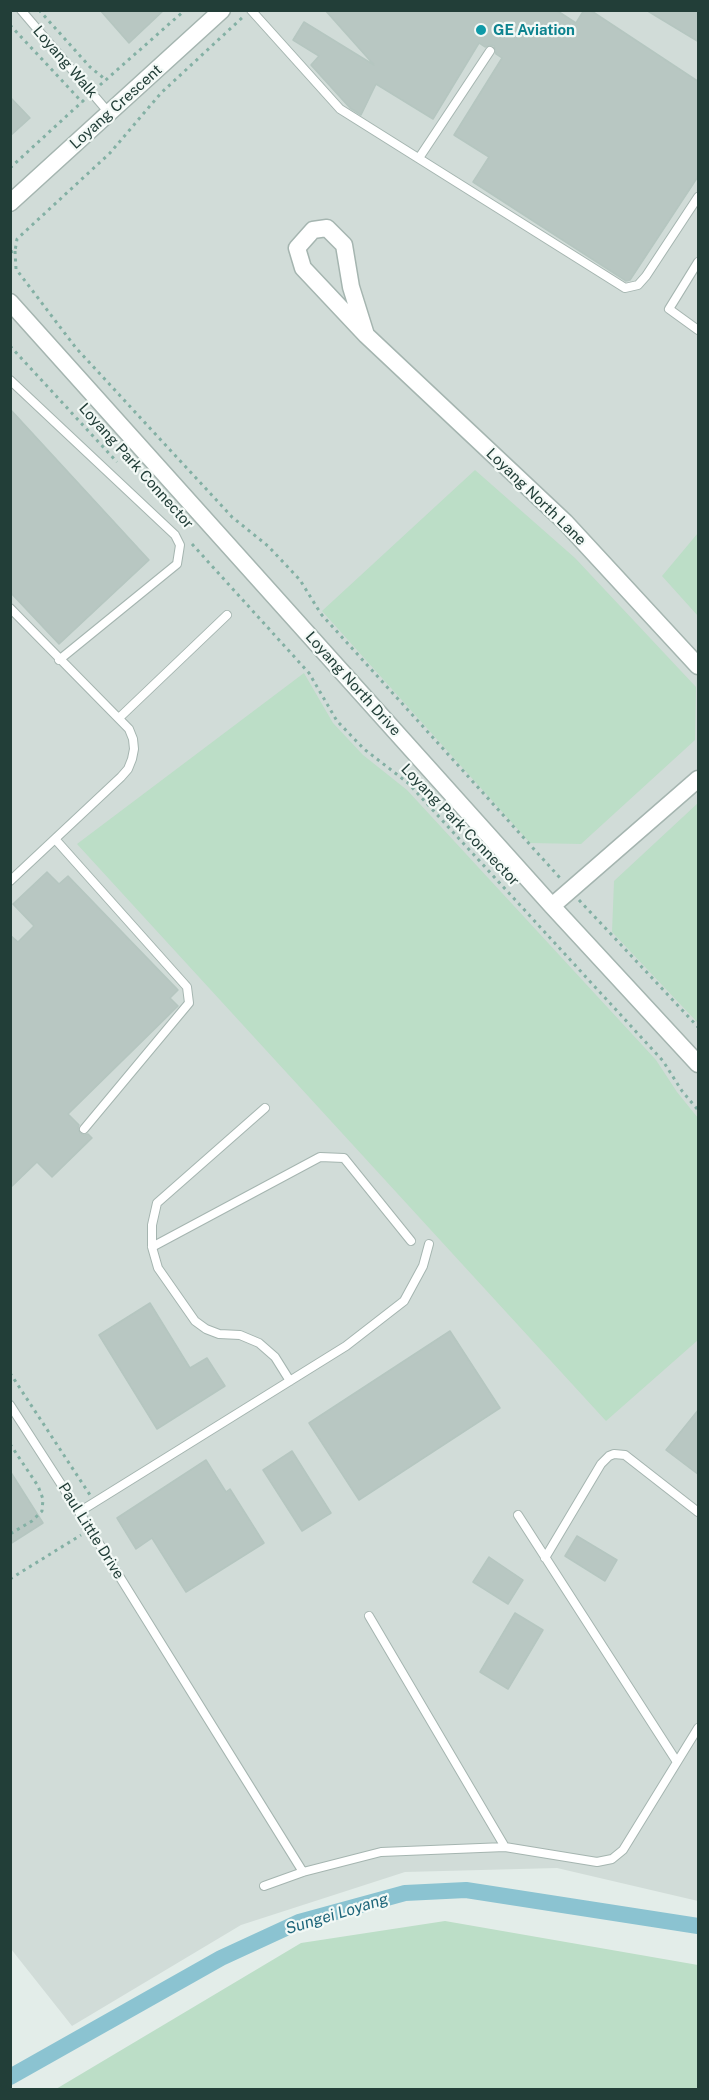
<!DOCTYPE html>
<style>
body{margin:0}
#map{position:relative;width:709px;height:2100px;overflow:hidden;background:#e3ede9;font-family:"Public Sans",sans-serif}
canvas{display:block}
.frame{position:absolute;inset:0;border:12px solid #223e38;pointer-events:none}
</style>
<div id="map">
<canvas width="709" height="2100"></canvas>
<div class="frame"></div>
</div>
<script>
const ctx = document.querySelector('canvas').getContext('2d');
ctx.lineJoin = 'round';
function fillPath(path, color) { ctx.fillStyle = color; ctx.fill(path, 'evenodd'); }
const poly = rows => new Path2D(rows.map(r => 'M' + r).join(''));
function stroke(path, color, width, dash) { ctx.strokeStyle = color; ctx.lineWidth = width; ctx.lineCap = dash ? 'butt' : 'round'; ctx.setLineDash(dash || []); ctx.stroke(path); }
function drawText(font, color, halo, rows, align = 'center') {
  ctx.font = font + ' "Public Sans",sans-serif'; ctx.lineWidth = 4.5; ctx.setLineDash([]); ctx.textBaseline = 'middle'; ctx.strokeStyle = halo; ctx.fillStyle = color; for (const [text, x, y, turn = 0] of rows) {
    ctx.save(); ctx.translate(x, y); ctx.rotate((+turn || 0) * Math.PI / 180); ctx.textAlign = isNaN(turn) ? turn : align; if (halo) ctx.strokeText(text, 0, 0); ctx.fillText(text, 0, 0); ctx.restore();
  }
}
fillPath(poly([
 [11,11,698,11,698,1901,557,1868,405,1872,241,1925,72,2026,11,1949]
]), '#d1dcd8');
fillPath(poly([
 [475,470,575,558,696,687,695,740,581,844,530,843,322,611],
 [698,533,698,616,662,576],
 [304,673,333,723,363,755,407,790,656,1060,677,1092,698,1118,698,1340,606,1421,77,844],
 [698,803,698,1023,612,932,614,881],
 [445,1921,698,1965,698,2089,56,2089,301,1943]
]), '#bcdec7');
stroke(poly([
 [10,2077,221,1958,299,1922,405,1893,466,1890,698,1926]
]), '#8bc3d1', 16);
const building = poly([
 [100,10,164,10,129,43,100,10],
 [325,10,556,10,576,23,584,10,590,10,699,82,699,175,630,280,626,281,473,182,489,157,454,135,502,58,496,54,494,46,490,45,485,47,479,43,433,119,376,84,361,115,350,108,311,65,319,56,293,40,304,22,374,65,325,10],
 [646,10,699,10,699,42,646,10],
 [10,97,30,118,10,136,10,97],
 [10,409,149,560,59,644,10,592,10,409],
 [47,872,59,884,68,876,178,990,170,998,178,1006,68,1114,79,1125,78,1128,80,1133,84,1135,88,1134,92,1138,52,1177,37,1162,10,1188,10,935,18,942,34,926,13,904,47,872],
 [150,1303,190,1368,207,1358,225,1386,157,1429,99,1335,150,1303],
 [450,1331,500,1408,359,1500,309,1423,450,1331],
 [699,1409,699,1475,666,1450,699,1409],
 [292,1451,331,1513,302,1531,263,1470,292,1451],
 [206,1460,226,1492,230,1489,264,1543,186,1592,152,1538,136,1549,117,1518,206,1460],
 [10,1471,43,1523,10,1544,10,1471],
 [577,1536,617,1560,605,1581,565,1556,577,1536],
 [489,1557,523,1580,508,1604,473,1582,489,1557],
 [515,1613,543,1630,508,1689,480,1672,515,1613]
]);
fillPath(building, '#b8c7c2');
stroke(building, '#b5c6c0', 1.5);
const lane = poly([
 [21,10,109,113],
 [251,10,340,109,625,288,638,285,646,276,698,197],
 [419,158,490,51],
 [698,262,669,309,698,330],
 [10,380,175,535,180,545,177,564,59,660],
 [10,608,129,729,133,739,134,749,132,759,128,769,121,777,10,881],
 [119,718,227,615],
 [55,839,187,987,189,1003,84,1129],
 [265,1108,157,1203,152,1225,152,1247,158,1268,195,1321,206,1329,219,1334,240,1335,259,1343,275,1357,290,1381],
 [152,1247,320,1157,344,1158,411,1241],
 [10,1405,90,1529,303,1872],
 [79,1512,346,1346,404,1301,423,1266,429,1244],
 [518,1515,677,1762],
 [545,1558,601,1464,609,1456,614,1454,625,1455,698,1512],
 [369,1616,505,1847],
 [264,1886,303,1872,381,1852,505,1847,597,1862,612,1859,623,1850,698,1728]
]);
const street = poly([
 [10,203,222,10],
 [10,302,552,906,698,1064],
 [366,335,351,287,344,245,327,228,313,230,297,248,303,268,366,335,565,522,698,666],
 [552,906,698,779]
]);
stroke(lane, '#a5b5b0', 10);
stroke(street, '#a5b5b0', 19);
stroke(poly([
 [39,10,90,67,106,80],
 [10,25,82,102],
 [100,85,185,10],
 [10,168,84,100],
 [15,251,16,269,76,348,232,517,268,546,300,580,321,614,561,879],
 [10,252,15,251,17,239,110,153,161,93,244,16],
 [10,346,117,462],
 [192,544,309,673,337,721,364,749,408,783,663,1061,682,1091,698,1110],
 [579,900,698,1027],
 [10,1373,90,1495],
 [10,1444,38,1486,43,1499,42,1511,32,1521,10,1534],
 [10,1579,81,1535]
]), '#83b0a4', 3, [3, 4.5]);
stroke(lane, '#fff', 8);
stroke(street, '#fff', 16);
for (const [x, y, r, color] of [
 [481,30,6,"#0f9aa8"]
]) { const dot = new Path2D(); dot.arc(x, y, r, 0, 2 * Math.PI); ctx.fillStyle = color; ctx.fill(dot); stroke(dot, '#f3f9f6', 2); }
drawText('bold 15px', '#0d838f', '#f3f9f6', [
 ["GE Aviation",493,30]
], 'left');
drawText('15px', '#223e38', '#f3f9f6', [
 ["Loyang Walk",65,62,49],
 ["Loyang Crescent",116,107,-42],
 ["Loyang Park Connector",136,466,48],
 ["Loyang North Lane",536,497,44],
 ["Loyang North Drive",353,684,48],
 ["Loyang Park Connector",460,825,46],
 ["Paul Little Drive",91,1531,58]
]);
drawText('italic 16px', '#1d657a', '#f3f9f6', [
 ["Sungei Loyang",337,1914,-17]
]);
</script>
